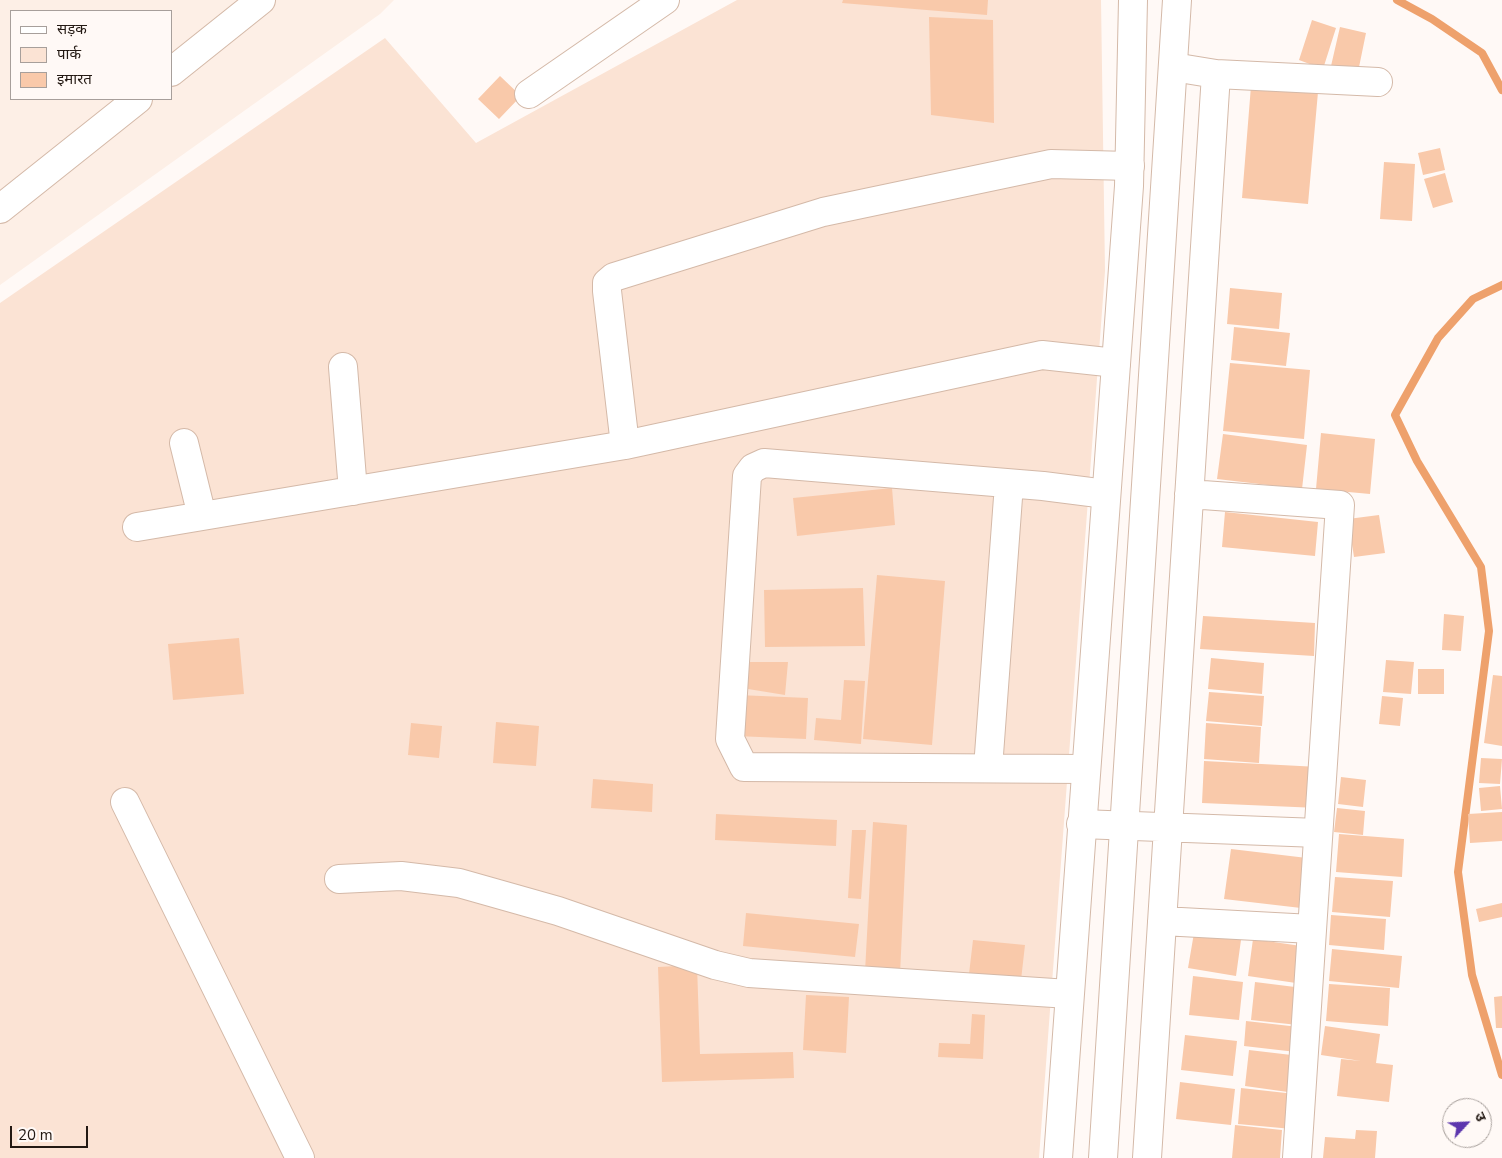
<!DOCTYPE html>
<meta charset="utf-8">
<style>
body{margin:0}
#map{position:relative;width:1502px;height:1158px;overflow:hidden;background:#fff9f6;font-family:"Nunito Sans","Noto Sans Devanagari",sans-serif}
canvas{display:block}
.legend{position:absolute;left:10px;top:10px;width:162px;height:90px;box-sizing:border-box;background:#fff9f6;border:1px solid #a79f9b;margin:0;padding:6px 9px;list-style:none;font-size:15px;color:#231913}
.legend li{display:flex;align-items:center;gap:10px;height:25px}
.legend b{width:25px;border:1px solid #a79f9b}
.north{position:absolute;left:1442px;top:1098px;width:50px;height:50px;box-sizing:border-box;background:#fff9f6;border:1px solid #a79f9b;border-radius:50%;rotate:65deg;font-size:14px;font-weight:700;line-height:20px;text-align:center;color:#231913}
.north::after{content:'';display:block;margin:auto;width:18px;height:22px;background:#5c36ae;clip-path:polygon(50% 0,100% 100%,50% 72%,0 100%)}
.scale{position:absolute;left:10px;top:1126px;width:78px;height:22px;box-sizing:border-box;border:2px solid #231913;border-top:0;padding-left:6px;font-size:15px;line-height:18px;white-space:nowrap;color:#231913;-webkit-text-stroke:4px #fff9f6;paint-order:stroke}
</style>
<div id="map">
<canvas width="1502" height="1158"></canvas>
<ul class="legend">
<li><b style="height:6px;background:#fff"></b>सड़क</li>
<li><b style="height:14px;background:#fbe3d4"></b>पार्क</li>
<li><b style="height:14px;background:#f9c9aa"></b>इमारत</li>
</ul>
<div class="north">उ</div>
<div class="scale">20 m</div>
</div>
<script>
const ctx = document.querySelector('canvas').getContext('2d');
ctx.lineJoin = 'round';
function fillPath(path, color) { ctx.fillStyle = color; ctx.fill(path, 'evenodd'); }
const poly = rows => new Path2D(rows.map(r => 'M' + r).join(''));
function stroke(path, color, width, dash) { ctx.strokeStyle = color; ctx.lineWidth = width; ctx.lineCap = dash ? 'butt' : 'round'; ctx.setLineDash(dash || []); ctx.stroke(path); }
fillPath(poly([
 [0,0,394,0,380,14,0,285],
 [11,11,171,11,171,99,11,99]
]), '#fdefe6');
fillPath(poly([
 [737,0,1101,0,1105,271,1039,1158,0,1158,0,303,385,38,476,143]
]), '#fbe3d4');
stroke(poly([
 [1397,0,1432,19,1482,53,1502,90],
 [1502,285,1473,299,1438,338,1395,415,1417,461,1481,567,1489,631,1458,872,1472,975,1502,1075]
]), '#eea16c', 8);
fillPath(poly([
 [843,0,988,0,987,15,842,3],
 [929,17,993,20,994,123,931,115],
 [1312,20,1336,28,1323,69,1299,60],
 [1340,27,1366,33,1358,72,1331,66],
 [500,76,521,96,499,119,478,99],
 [1251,86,1318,92,1308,204,1242,198],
 [1440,148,1445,170,1423,175,1418,153],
 [1384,162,1415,164,1412,221,1380,219],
 [1445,173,1453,202,1433,208,1424,179],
 [1230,288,1282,293,1279,329,1227,324],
 [1234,327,1290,333,1286,366,1231,360],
 [1230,363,1310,370,1304,439,1223,431],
 [1321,433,1375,439,1370,494,1316,489],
 [1223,434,1307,445,1302,489,1217,479],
 [892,488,895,525,797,536,793,498],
 [1225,512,1318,522,1315,556,1222,547],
 [1379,515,1385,553,1354,557,1348,519],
 [877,575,945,581,932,745,863,739],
 [863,588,865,646,765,647,764,590],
 [1444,614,1464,616,1461,651,1442,650],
 [1203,616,1315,623,1314,656,1200,649],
 [239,638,244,694,173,700,168,644],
 [1211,658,1264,663,1262,694,1208,689],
 [1386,660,1414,662,1411,694,1383,692],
 [745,662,788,662,785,695,742,688],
 [1418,669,1444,669,1444,694,1418,694],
 [1493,675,1502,676,1502,746,1484,743],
 [844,680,865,681,861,744,814,740,816,718,841,720],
 [1209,692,1264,696,1262,726,1206,721],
 [738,695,808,698,806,739,736,736],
 [1382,696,1403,698,1400,726,1379,724],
 [496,722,539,726,536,766,493,763],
 [411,723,442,726,439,758,408,755],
 [1206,723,1261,727,1259,763,1204,759],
 [1481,758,1502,759,1500,784,1479,783],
 [1204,761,1319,767,1318,808,1202,803],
 [1341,777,1366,780,1363,807,1338,804],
 [593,779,653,784,652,812,591,808],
 [1500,786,1502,809,1481,811,1479,788],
 [1337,808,1365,811,1363,835,1334,832],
 [1502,812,1502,841,1470,843,1468,814],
 [716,814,837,820,836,846,715,840],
 [873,822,907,825,900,974,865,972],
 [852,830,866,830,861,899,848,898],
 [1339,834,1404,839,1402,877,1336,872],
 [1231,849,1307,858,1301,908,1224,899],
 [1335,877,1393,881,1390,917,1332,912],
 [1502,903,1502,917,1479,922,1476,909],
 [746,913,859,924,855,957,743,946],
 [1331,915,1386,919,1384,950,1329,945],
 [1194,933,1241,940,1236,976,1188,968],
 [1253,939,1301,946,1296,983,1248,976],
 [973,940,1025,945,1021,980,969,974],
 [1332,949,1402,956,1399,988,1329,981],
 [697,965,700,1054,793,1052,794,1078,662,1082,658,967],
 [1193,976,1243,982,1239,1020,1189,1015],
 [1255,982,1303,988,1298,1025,1251,1020],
 [1329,984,1390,988,1388,1026,1326,1021],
 [806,995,849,997,846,1053,803,1050],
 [1502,996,1502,1028,1496,1028,1494,997],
 [972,1014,985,1015,983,1059,938,1057,939,1043,970,1044],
 [1246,1021,1299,1027,1296,1052,1244,1046],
 [1325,1026,1380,1034,1376,1063,1393,1065,1389,1102,1337,1096,1341,1059,1361,1061,1321,1055],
 [1185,1035,1237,1041,1233,1076,1181,1070],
 [1249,1050,1300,1056,1295,1093,1245,1086],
 [1180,1082,1235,1089,1231,1125,1176,1119],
 [1241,1088,1295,1094,1292,1129,1238,1124],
 [1235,1125,1282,1130,1280,1158,1232,1158],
 [1356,1130,1377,1131,1375,1158,1323,1158,1325,1137,1355,1139]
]), '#f9c9aa');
const minor = poly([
 [1173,67,1216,74,1378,82],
 [171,72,261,0],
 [529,94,665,0],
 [0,209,138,99],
 [343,367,353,491],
 [184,443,202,516],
 [625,445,607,291,607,283,614,277,823,212,1051,164,1130,166],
 [1189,494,1340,505,1297,1158],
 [137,527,625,445,1042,355,1116,363],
 [988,768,1009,484],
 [1085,769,744,767,730,739,747,476,753,468,764,463,1043,486,1106,494],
 [125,802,300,1158],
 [1081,824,1318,833],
 [339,879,401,876,459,883,558,911,715,965,749,973,1069,994],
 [1162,921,1312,929],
 [1147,1158,1216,74]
]);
const major = poly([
 [1058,1158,1129,186,1133,0],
 [1103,1158,1177,0]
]);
stroke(minor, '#d4b9a8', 30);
stroke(major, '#d4b9a8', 30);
stroke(minor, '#fff', 28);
stroke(major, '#fff', 28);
</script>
